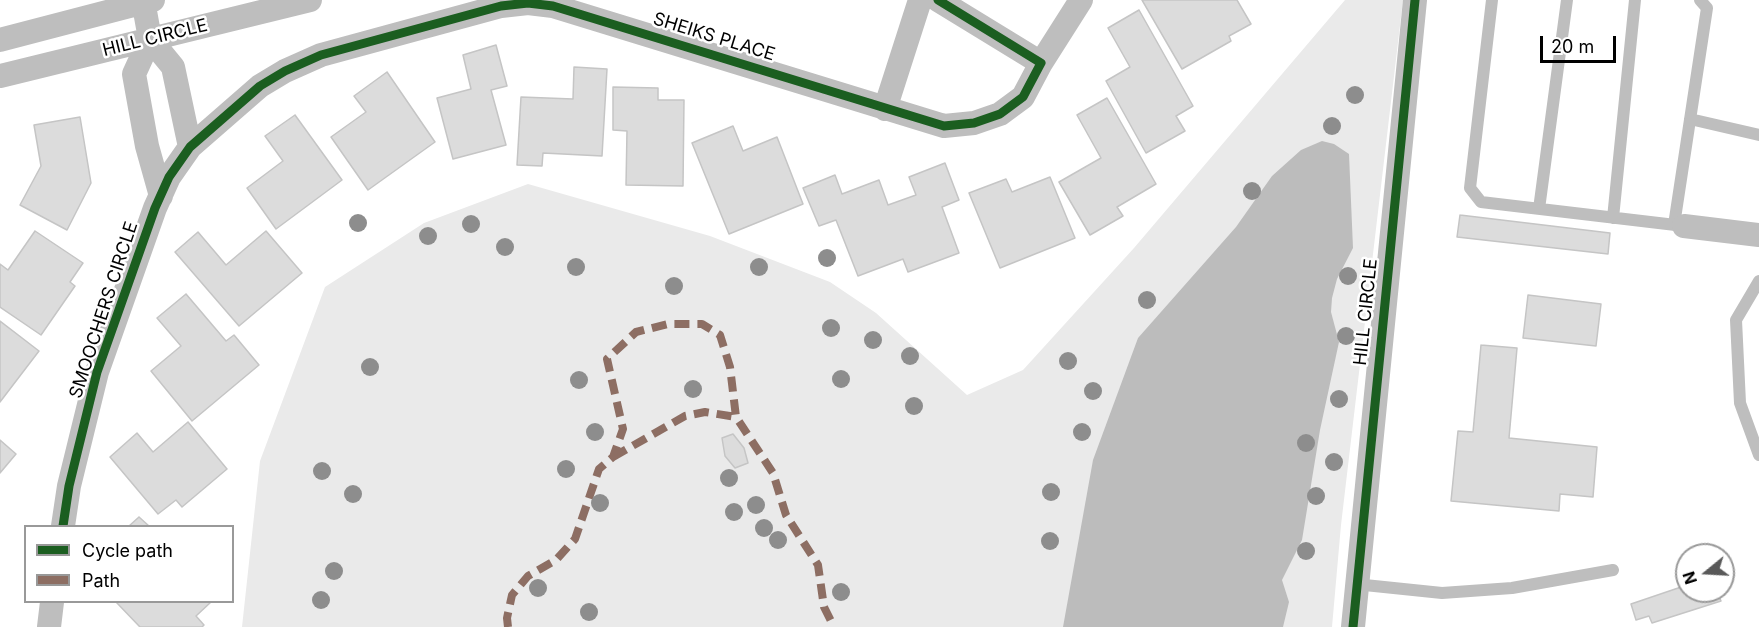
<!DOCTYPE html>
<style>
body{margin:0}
#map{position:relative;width:1759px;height:627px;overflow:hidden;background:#fff;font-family:Inter,sans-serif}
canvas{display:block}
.legend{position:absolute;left:24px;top:525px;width:210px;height:78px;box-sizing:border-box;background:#fff;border:2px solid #999;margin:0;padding:8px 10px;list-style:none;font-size:18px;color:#000}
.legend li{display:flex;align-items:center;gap:12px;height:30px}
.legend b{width:30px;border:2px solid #999}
.north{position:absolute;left:1675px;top:543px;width:60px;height:60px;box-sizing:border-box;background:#fff;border:2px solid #999;border-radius:50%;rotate:252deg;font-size:16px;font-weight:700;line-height:24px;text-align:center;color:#000}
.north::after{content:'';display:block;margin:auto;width:21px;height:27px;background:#595959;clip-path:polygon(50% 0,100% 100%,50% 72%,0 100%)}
.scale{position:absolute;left:1540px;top:36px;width:76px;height:27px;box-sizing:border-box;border:3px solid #000;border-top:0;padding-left:8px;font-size:18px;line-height:21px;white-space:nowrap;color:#000;-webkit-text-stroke:4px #fff;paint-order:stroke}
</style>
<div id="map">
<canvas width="1759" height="627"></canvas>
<ul class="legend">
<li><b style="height:8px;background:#1b5e20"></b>Cycle path</li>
<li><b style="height:8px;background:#8d6e63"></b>Path</li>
</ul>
<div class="north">N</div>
<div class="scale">20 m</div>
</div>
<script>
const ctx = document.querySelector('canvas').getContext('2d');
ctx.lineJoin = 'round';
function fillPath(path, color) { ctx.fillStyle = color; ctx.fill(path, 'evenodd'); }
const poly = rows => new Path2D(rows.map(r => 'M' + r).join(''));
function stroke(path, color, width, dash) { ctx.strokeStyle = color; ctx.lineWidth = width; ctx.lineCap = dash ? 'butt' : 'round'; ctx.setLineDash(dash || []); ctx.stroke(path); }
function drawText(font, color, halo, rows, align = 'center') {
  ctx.font = font + ' Inter,sans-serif'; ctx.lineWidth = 5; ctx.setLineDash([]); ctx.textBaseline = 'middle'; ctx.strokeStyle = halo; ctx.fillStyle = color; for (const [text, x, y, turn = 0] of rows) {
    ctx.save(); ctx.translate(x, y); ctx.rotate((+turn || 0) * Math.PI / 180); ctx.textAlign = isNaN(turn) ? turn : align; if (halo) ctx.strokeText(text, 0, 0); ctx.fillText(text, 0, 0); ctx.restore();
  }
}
fillPath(poly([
 [1345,0,1403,0,1341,525,1332,627,242,627,260,461,325,287,424,223,528,184,710,236,830,282,876,313,967,395,1023,370,1134,248]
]), '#eaeaea');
fillPath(poly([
 [1322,141,1334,144,1349,154,1353,248,1337,279,1332,298,1331,312,1339,342,1320,430,1302,540,1282,580,1289,602,1283,627,1063,627,1093,460,1138,338,1236,227,1272,176,1301,150]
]), '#bcbcbc');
const building = poly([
 [1142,0,1237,0,1251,24,1229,36,1231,41,1182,69,1142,0],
 [1139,10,1193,106,1176,116,1185,131,1146,153,1106,81,1130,67,1108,28,1139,10],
 [496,45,507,86,491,90,506,145,453,159,437,98,471,89,463,55,496,45],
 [574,67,607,69,602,156,543,153,542,166,517,165,521,97,573,99,574,67],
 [387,72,435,142,368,190,331,137,366,112,354,96,387,72],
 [613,87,658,88,658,100,684,100,683,186,626,185,627,131,613,130,613,87],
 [1107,98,1156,184,1117,207,1123,216,1090,235,1059,182,1101,158,1077,115,1107,98],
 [295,115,342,180,276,229,247,188,283,161,265,136,295,115],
 [80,117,91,183,67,230,20,205,41,166,34,125,80,117],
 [733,126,743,151,777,137,803,204,729,234,692,143,733,126],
 [945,163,959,200,942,207,959,253,908,272,903,259,858,276,836,220,819,226,803,188,835,175,842,194,879,180,888,205,916,195,909,177,945,163],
 [1050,177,1075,238,1000,268,969,193,1006,179,1012,192,1050,177],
 [1460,215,1610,233,1608,254,1457,237,1460,215],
 [35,231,83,263,70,282,75,286,41,335,0,307,0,264,8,270,35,231],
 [266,231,302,273,239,326,175,252,198,232,226,265,266,231],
 [186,294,226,341,234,335,259,365,192,421,151,371,181,346,157,318,186,294],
 [1528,295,1601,304,1596,346,1523,338,1528,295],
 [0,321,39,351,0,402,0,321],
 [1481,345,1517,348,1509,438,1597,447,1593,497,1560,494,1559,511,1451,501,1458,431,1473,432,1481,345],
 [188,422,227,469,182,507,176,500,158,514,110,457,137,433,153,452,188,422],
 [733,434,744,448,748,463,735,468,725,456,722,438,733,434],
 [0,440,16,454,0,473,0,440],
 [139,517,149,526,129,526,139,517],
 [1687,585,1687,591,1717,591,1721,601,1652,623,1649,616,1636,620,1631,604,1687,585],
 [116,602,211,602,196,616,204,625,202,627,140,627,116,602]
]);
fillPath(building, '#dcdcdc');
stroke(building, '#c5c5c5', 1.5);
stroke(poly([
 [1492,0,1470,188,1481,202,1684,226],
 [1690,119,1759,135],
 [1539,209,1567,0],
 [1613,218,1635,0],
 [1674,225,1707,8,1700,0],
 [1759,281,1736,320,1740,403,1759,455],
 [1355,584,1442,593,1512,588,1613,570]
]), '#bebebe', 12);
stroke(poly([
 [143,0,150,39,173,67,190,147],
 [150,39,134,74,147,146,161,196],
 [0,40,153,0],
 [1041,63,1081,0],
 [0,76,310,0],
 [885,109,920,0],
 [1684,226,1759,235],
 [63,526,69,486,97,372,155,208,169,177,190,147,260,86,285,71,321,55,501,6,528,3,553,6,944,126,974,123,1000,114,1023,97,1041,63,938,0],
 [49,627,52,602],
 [1353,627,1415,0]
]), '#bebebe', 24);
stroke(poly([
 [613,457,685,416,705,412,736,417],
 [508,627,507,618,512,595,528,576,556,560,575,539,599,469,613,457,623,429,607,359,636,332,668,324,702,324,720,335,730,367,736,417,773,473,786,515,818,565,824,607,834,627]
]), '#8d6e63', 8, [15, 8]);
stroke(poly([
 [63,526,69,486,97,372,155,208,169,177,190,147,260,86,285,71,321,55,501,6,528,3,553,6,944,126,974,123,1000,114,1023,97,1041,63,938,0],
 [1353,627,1415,0]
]), '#1b5e20', 9);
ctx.fillStyle = '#8d8d8d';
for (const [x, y] of [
 [1355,95],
 [1332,126],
 [1252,191],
 [358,223],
 [471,224],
 [428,236],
 [505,247],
 [827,258],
 [576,267],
 [759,267],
 [1348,276],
 [674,286],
 [1147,300],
 [831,328],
 [1346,336],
 [873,340],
 [910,356],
 [1068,361],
 [370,367],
 [841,379],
 [579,380],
 [693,389],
 [1093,391],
 [1339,399],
 [914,406],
 [595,432],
 [1082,432],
 [1306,443],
 [1334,462],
 [566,469],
 [322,471],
 [729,478],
 [1051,492],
 [353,494],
 [1316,496],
 [600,503],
 [756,505],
 [734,512],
 [764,528],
 [778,540],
 [1050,541],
 [1306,551],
 [334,571],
 [538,588],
 [841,592],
 [321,600],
 [589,612]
]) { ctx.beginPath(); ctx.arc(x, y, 9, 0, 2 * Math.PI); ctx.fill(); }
drawText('18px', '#000', '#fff', [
 ["SHEIKS PLACE",714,37,17],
 ["HILL CIRCLE",155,38,-14],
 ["SMOOCHERS CIRCLE",104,310,-72],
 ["HILL CIRCLE",1366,312,-84]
]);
</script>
